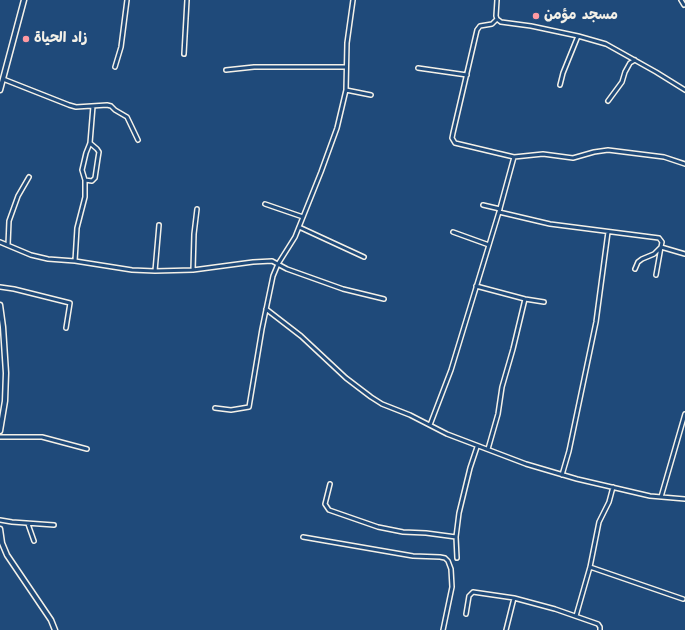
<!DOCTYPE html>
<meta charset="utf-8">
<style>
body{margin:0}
canvas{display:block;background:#1f4a7a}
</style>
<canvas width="685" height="630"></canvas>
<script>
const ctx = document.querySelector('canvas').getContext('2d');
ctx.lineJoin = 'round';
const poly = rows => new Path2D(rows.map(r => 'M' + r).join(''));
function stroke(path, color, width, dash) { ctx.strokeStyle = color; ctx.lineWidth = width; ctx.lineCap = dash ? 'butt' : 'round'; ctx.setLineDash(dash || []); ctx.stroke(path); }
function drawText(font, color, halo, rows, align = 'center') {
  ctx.font = font + ' "Architects Daughter","Playpen Sans Arabic",sans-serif'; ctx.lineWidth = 4; ctx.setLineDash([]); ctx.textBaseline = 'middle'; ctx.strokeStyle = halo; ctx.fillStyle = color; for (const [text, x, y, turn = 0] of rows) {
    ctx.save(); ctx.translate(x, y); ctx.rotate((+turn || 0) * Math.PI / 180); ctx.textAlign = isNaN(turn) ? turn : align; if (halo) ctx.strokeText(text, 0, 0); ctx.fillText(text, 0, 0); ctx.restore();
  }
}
const minor = poly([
 [497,0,496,16,497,19,501,22,531,26,578,36,606,44,656,72,685,90],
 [681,0,684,5],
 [497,19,492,24,480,26,477,30,453,133,452,138,455,143,514,157,543,154,573,158,594,152,608,150,664,157,685,164],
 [184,54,187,0],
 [115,67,121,47,127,0],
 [418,68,467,75],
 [226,70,254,67,346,67],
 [3,79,69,105,76,107,107,105,111,106,115,110,127,117,138,140],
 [560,85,563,73,578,36],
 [346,90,371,95],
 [608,101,622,82,625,72,630,63,635,60],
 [85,180,92,181,95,178,98,158,99,152,97,149,90,143],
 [265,204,303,217],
 [483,205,500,209],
 [499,212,550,224,659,238,662,242,661,247,656,275],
 [299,227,364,257],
 [453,232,489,245],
 [0,242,31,255,48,259,75,261,132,270,155,271,193,270,253,262,272,261,287,269,343,289,384,299],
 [8,245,9,221,18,196,29,177],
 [661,247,685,254],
 [75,261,77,228,85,197,85,180,82,170,86,153,90,143,93,106],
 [635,269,638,262,642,259,654,254,661,247],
 [193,270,194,234,197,209],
 [155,271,159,225],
 [476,286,525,299,544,302],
 [0,287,14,289,70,303,66,328],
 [266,309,301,336,346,378,371,397,382,404,410,415,447,434,526,464,577,479,650,496,685,499],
 [215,408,231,410,249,407,262,329,273,276,278,264,295,237,321,172,337,128,346,90,347,43,353,0],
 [430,425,451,370,499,212,514,157],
 [0,437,42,437,87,449],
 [488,449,498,414,502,387,513,349,525,299],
 [562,475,569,451,596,322,608,232],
 [330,484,325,504,329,510,378,527,403,532,426,533,456,537],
 [661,497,685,414],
 [0,520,12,522,54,525],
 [28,524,34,541],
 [303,537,413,556,440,557,445,558,448,561,451,569,452,587,443,630],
 [457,558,456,537,459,513,470,468,477,447],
 [590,567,683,599],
 [466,614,469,596,473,592,514,598],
 [576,616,590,567,599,522,609,502,613,487],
 [506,630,514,598,555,609,598,624,600,627,600,630]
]);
const tertiary = poly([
 [0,90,24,0],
 [0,305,3,327,6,373,5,401,0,431],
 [0,529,2,543,7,555,51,620,55,630]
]);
stroke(minor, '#f4f1e8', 6);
stroke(tertiary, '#f4f1e8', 7);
stroke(minor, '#1f4a7a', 3);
stroke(tertiary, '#1f4a7a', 4);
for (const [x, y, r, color] of [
 [536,16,4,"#ff9aa2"],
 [26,39,4,"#ff9aa2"]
]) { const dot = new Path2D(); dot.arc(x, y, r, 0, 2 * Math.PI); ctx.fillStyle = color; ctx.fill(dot); stroke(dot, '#1f4a7a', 1.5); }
drawText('bold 14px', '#f4f1e8', '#1f4a7a', [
 ["مسجد مؤمن",544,16],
 ["زاد الحياة",34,39]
], 'left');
</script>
